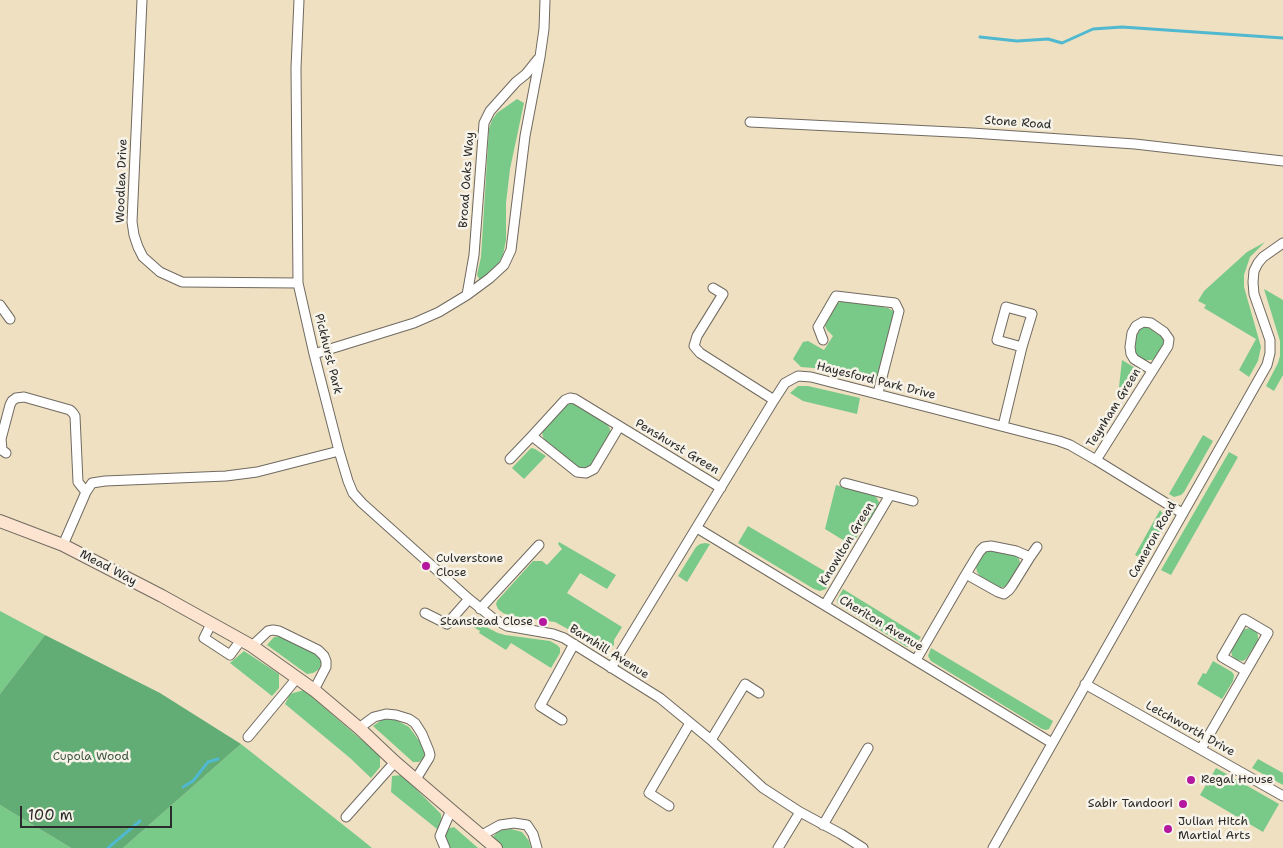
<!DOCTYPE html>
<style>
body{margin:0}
#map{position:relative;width:1283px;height:848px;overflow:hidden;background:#efe0c2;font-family:"Shantell Sans",sans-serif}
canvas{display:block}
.scale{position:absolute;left:20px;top:806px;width:152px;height:22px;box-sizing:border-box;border:2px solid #2b2b2b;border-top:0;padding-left:6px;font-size:15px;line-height:18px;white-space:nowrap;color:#2b2b2b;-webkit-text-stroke:4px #f7f3e8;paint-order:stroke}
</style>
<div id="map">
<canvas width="1283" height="848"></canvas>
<div class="scale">100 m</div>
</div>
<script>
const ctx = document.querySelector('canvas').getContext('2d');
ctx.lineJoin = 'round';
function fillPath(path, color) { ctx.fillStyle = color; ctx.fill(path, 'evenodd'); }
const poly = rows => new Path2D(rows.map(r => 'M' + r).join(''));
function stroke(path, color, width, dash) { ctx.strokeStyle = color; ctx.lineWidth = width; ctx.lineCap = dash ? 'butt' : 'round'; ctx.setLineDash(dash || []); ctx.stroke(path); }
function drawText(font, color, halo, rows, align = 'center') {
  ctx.font = font + ' "Shantell Sans",sans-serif'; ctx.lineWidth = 5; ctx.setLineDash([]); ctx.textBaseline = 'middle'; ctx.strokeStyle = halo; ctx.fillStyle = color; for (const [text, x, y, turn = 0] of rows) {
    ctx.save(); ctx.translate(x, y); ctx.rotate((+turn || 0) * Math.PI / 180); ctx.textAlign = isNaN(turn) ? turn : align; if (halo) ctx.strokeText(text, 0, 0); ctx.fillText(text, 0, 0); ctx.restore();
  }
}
fillPath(poly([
 [517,99,524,103,510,169,506,203,506,240,503,255,499,263,480,280,477,275,481,257,489,129,492,120,497,113],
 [1265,242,1250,257,1244,275,1244,287,1261,347,1258,361,1249,377,1239,370,1256,339,1204,308,1206,305,1198,301,1204,291,1247,252],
 [1264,289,1283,300,1283,375,1274,391,1266,386,1278,363,1280,356,1280,341],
 [845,300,888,308,893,311,893,318,876,380,870,382,814,368,801,367,793,359,803,342,808,341,824,350,833,336,827,330,825,326,827,321,835,305,840,302],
 [1143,327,1147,327,1161,336,1163,339,1163,346,1155,358,1152,360,1145,360,1136,355,1135,352,1136,334,1138,330],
 [1122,360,1137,369,1140,373,1139,377,1132,389,1119,387],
 [798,386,808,386,860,398,857,414,803,401,790,393],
 [568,403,576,404,607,424,610,429,611,434,589,468,583,469,579,468,545,440,543,437,542,432,545,427],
 [1203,435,1213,441,1184,492,1181,495,1174,497,1169,494],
 [532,448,535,449,546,456,524,479,512,468,530,449],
 [1229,452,1238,457,1171,575,1161,570],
 [836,485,873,495,876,497,879,502,878,507,851,545,825,529],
 [1160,510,1164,515,1166,522,1145,560,1135,555],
 [748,526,833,576,826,589,820,591,814,589,738,543],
 [559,542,616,575,607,589,580,573,567,593,622,627,614,640,614,645,610,649,606,650,600,648,566,628,555,622,511,616,503,613,498,609,496,604,497,601,533,561,542,561,547,565,562,549,558,544],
 [705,543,710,544,687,582,678,576,696,547,700,544],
 [992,550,1014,555,1018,557,1020,562,1019,567,1009,584,1004,587,999,587,980,576,977,572,976,567,983,554,986,552],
 [843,589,921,637,916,644,910,647,907,647,841,606,838,604,837,600],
 [0,611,45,635,0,694],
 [473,615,488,628,498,633,505,635,550,641,557,645,560,648,560,653,551,668,511,643,506,650,479,633,480,631,467,623],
 [1252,628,1257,632,1258,637,1258,641,1246,659,1243,661,1237,660,1232,656,1231,650,1242,631,1245,629],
 [280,636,319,655,323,662,318,670,313,673,307,674,267,645,274,637],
 [931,648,1053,721,1049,729,1046,730,1042,729,931,661,928,656],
 [244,651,279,674,279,688,272,696,230,663],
 [1213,661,1232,672,1234,675,1233,681,1222,699,1197,684,1203,673,1206,674],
 [304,690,380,756,380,767,371,778,350,758,285,704,290,694],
 [383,719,396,720,409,727,420,742,425,752,423,758,419,762,413,762,373,726],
 [241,744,361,839,372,848,123,848],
 [1258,759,1283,773,1283,785,1252,768],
 [1216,768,1279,804,1263,832,1200,795],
 [402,775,441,814,442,833,391,792,392,776],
 [0,805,71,848,0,848],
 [454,827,478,848,450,848,443,836,446,829],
 [511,829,522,832,529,841,531,848,503,848,501,846,493,837,499,830]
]), '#79c989');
fillPath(poly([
 [45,635,160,693,241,744,123,848,71,848,0,805,0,694]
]), '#62ad75');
stroke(poly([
 [980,37,1017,41,1048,39,1062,43,1093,29,1122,27,1283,38],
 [183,787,193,781,208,762,218,759],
 [108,848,140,821]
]), '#50b8cf', 3);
const street = poly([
 [142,0,132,222,134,235,138,247,143,257,160,272,182,282,298,283],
 [299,0,296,68,298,283,314,354,339,451,348,481,353,493,362,503,469,599,494,619,507,626,553,634,564,638,660,698,711,740,763,788,800,812,841,834,863,848],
 [750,122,972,133,1135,144,1283,161],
 [713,288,723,294,697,336,694,346,700,353,774,400],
 [467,295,474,255,484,123,490,111,516,82,526,74,538,59],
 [0,305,10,319],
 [823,340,818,327,836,296,895,303,899,311,878,393],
 [314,354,414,323,439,312,467,295,490,278,504,265,511,250,525,136,540,57,544,29,545,0],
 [1003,426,1022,347,1032,314,1006,307,997,340,1022,347],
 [619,427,594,469,586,473,577,472,532,436,565,400,570,398,575,399,721,488],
 [6,453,2,450,1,439,10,405,12,401,16,398,24,397,70,410,73,413,75,416,78,482,86,492],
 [510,459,532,436],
 [1096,460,1168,346,1169,339,1164,332,1151,323,1143,322,1136,326,1132,333,1130,347,1131,354,1134,359,1152,370],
 [845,483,913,501],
 [697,528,1052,743],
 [63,545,86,492,92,483,105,481,226,476,257,472,339,451],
 [1030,557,1037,547],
 [825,605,890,495],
 [480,609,539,545],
 [425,613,447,624,469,599],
 [211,624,204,638,230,655,241,640],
 [252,646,268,631,273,630,279,631,318,650,324,656,326,661,326,667,314,690],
 [916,660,966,574,998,592,1004,594,1009,590,1012,586,1030,557,1016,551,991,546,984,547,980,551,966,574],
 [611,668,774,400,785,383,798,376,811,377,1059,441,1070,445,1096,460,1182,513],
 [1085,684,1283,796],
 [562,720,540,706,574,644],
 [359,728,374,717,386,714,396,715,409,719,415,723,422,734,429,751,430,755,429,758,416,779],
 [248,737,297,678],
 [711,740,745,684,759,693],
 [1201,749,1246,671,1222,657,1244,619,1268,633,1246,671],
 [669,806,649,793,690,723],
 [346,817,395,762],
 [823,825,868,748],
 [482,835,500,825,514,823,527,825,533,834,537,848],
 [445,848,440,836,451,810],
 [778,848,800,812],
 [993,848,1267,365,1270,353,1270,340,1254,294,1253,282,1254,271,1258,263,1263,257,1283,243]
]);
const secondary = poly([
 [0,521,63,545,162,596,252,646,314,690,359,728,395,762,451,810,496,848]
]);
stroke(street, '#706a60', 11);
stroke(secondary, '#706a60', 14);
stroke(street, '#fff', 9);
stroke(secondary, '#fde4d0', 12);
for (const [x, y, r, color] of [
 [426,566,5,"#b5179e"],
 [543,622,5,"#b5179e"],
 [1191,780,5,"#b5179e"],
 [1183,804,5,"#b5179e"],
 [1168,829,5,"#b5179e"]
]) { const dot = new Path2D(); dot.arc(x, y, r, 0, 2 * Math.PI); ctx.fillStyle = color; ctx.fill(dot); stroke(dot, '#f7f3e8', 2); }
drawText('12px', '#2b2b2b', '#f7f3e8', [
 ["Stone Road",1018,123,4],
 ["Broad Oaks Way",467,180,-86],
 ["Woodlea Drive",122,181,-88],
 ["Pickhurst Park",328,354,76],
 ["Hayesford Park Drive",876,381,14],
 ["Teynham Green",1114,408,-58],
 ["Penshurst Green",677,447,31],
 ["Cameron Road",1153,540,-61],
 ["Knowlton Green",847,544,-59],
 ["Mead Way",108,568,28],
 ["Cheriton Avenue",881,624,31],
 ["Barnhill Avenue",609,652,32],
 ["Letchworth Drive",1190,729,29]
]);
drawText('12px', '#2b2b2b', '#f7f3e8', [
 ["Culverstone",436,559],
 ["Close",436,573],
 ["Stanstead Close",533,622,"right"],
 ["Regal House",1201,780],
 ["Sabir Tandoori",1173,804,"right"],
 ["Julian Hitch",1178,822],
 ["Martial Arts",1178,836]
], 'left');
drawText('12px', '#425a47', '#f7f3e8', [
 ["Cupola Wood",91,757]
]);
</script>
